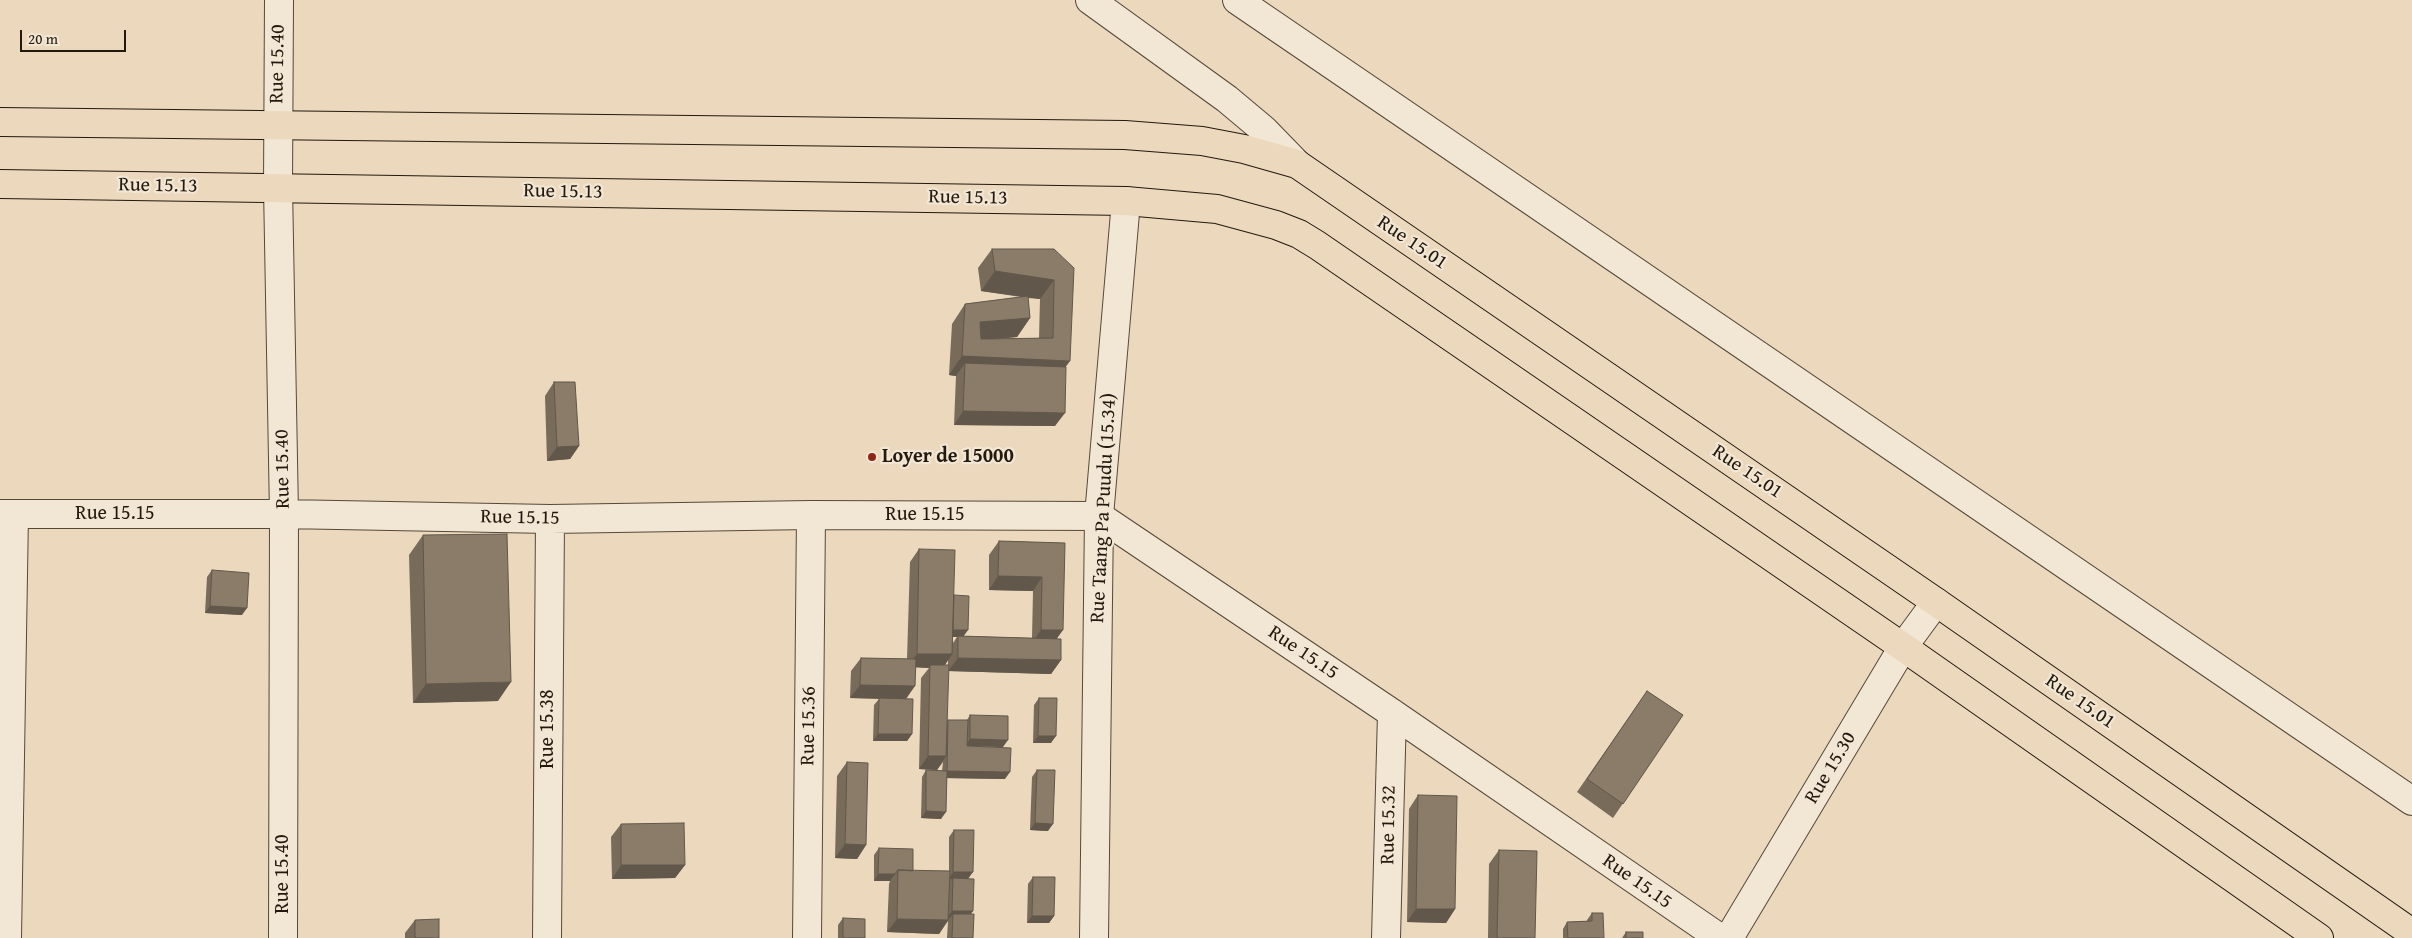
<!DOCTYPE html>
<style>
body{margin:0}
#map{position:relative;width:2412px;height:938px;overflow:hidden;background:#ebd8bd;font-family:"Gentium Book Plus",serif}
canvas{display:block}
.scale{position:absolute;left:20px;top:30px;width:106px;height:22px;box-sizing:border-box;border:2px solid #23190e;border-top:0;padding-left:6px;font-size:15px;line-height:18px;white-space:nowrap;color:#23190e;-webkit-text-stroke:4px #f2e6d4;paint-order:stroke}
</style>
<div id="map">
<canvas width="2412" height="938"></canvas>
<div class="scale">20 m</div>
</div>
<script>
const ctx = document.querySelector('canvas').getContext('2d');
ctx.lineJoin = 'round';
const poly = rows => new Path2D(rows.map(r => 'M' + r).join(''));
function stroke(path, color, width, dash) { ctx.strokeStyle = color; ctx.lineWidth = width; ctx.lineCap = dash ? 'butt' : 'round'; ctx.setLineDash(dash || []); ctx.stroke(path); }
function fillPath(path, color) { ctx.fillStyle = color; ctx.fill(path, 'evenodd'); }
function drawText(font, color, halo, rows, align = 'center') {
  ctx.font = font + ' "Gentium Book Plus",serif'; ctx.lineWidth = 4.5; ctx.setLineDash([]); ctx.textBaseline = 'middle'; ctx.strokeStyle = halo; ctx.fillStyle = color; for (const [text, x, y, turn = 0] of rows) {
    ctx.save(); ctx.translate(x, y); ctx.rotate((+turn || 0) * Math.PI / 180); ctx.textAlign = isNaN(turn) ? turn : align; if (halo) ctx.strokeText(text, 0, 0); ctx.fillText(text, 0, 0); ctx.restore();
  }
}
const minor = poly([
 [279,0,278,187,284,514,283,938],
 [1090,0,1227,99,1264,130,1297,164],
 [1237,0,2412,801],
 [0,514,284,514,550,519,811,515,1099,516,1392,713,1720,938],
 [7,938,14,514],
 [547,938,550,519],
 [807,938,811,515],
 [1094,938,1099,516,1126,201],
 [1386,938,1392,713],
 [1729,938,1903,647,1936,602]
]);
const major = poly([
 [0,122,1125,135,1202,141,1244,149,1297,164,1936,602,2412,933],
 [0,184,1126,201,1217,209,1276,225,1299,234,1317,245,1903,647,2319,938]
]);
stroke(minor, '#55493a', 30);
stroke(major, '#23190e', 30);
stroke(minor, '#f2e6d4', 28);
stroke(major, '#ebd8bd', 28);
fillPath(poly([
 [992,249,1054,249,1066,367,1055,426,954,425,956,376,949,375,952,324,965,304,1021,297,981,291,978,268],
 [1028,298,1040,299,1039,338,998,339,1017,337,1030,318],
 [554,382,579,446,570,459,547,461,545,396],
 [423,535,498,701,413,703,409,555],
 [999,541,1065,543,1057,639,1061,660,1051,674,948,671,947,721,948,720,967,720,970,715,1003,747,967,746,1005,779,947,778,941,819,921,818,922,777,926,770,942,771,943,762,937,770,919,769,921,678,929,668,916,667,906,699,912,734,907,741,873,741,874,705,879,699,850,698,851,671,861,658,907,659,910,562,919,549,954,595,964,636,1032,638,1033,591,989,590,989,555],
 [953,637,957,637,953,643],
 [948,660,948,665,945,665],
 [212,570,242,615,205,613,207,577],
 [1647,691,1683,715,1613,818,1577,792],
 [1039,698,1051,743,1033,743,1034,705],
 [847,762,866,845,857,859,835,858,837,776],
 [1037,770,1048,831,1030,830,1032,777],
 [1418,795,1455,909,1446,923,1407,922,1409,809],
 [621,824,685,865,675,878,612,879,611,837],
 [954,830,968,879,973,938,947,938,948,921,939,934,887,932,889,884,890,881,874,881,874,855,879,848,913,871,949,871,949,837],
 [1499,850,1535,938,1488,938,1489,864],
 [1033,877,1054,916,1049,923,1027,923,1028,884],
 [1592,913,1604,938,1563,938,1563,929,1567,922,1587,921,1587,920],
 [843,918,865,938,838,938,838,925],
 [415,920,439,938,405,938,405,933],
 [1626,932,1643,938,1622,938]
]), '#786b5a');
fillPath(poly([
 [995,271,1054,280,1040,299,981,291],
 [1030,318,1017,337,966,341,980,322],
 [962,356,1070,361,1056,380,965,363,956,376,949,375],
 [963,411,1065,413,1055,426,954,425],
 [579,446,570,459,547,461,557,447],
 [998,576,1042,577,1033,591,989,590],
 [210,606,247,608,242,615,205,613],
 [950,630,968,630,963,637,945,637],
 [1041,630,1063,630,1053,644,1032,643],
 [917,654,952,654,943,668,930,665,929,668,907,667],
 [958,658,1061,660,1051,674,948,671],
 [511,682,498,701,413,703,426,684],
 [860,685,915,686,906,699,850,698],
 [878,734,912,734,907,741,873,741],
 [1038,736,1056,736,1051,743,1033,743],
 [970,739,1008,740,1003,747,965,746],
 [928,756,946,756,937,770,919,769],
 [947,771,1010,772,1005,779,942,778],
 [926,811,946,812,941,819,921,818],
 [1035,823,1053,824,1048,831,1030,830],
 [845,844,866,845,857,859,835,858],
 [621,865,685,865,675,878,612,879],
 [953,872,973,872,968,879,949,879],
 [878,874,895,874,890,881,874,881],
 [1416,909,1455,909,1446,923,1407,922],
 [952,911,973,911,968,918,953,914,950,918,947,918],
 [1032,916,1054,916,1049,923,1027,923],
 [897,919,948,920,939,934,887,932]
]), '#61574a');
const building = poly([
 [992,249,1054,249,1074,268,1070,361,962,356,965,304,1028,296,1030,318,980,322,981,339,1053,338,1054,280,995,271,992,249],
 [965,363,1066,367,1065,413,963,411,965,363],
 [554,382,575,382,579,446,557,447,554,382],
 [507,534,511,682,426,684,423,535,507,534],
 [999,541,1065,543,1063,630,1041,630,1042,577,998,576,999,541],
 [919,549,955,550,952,654,917,654,919,549],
 [212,570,249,573,247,608,210,606,212,570],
 [954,595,969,596,968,630,953,630,954,595],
 [958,636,1061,639,1061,660,958,658,958,636],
 [861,658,916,659,915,686,860,685,861,658],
 [930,665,949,665,946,756,928,756,930,665],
 [1647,691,1683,715,1623,804,1587,779,1647,691],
 [879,698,913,699,912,734,878,734,879,698],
 [1039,698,1057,698,1056,736,1038,736,1039,698],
 [970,715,1008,716,1008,740,970,739,970,715],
 [948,720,968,720,967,746,1011,748,1010,772,947,771,948,720],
 [847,762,868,763,866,845,845,844,847,762],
 [926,770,947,771,946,812,926,811,926,770],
 [1037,770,1055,770,1053,824,1035,823,1037,770],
 [1418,795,1457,796,1455,909,1416,909,1418,795],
 [684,823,685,865,621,865,621,824,684,823],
 [954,830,974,830,973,872,953,872,954,830],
 [879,848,913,849,913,871,898,870,895,874,878,874,879,848],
 [1499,850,1537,851,1535,938,1497,938,1499,850],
 [898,870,950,871,948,920,897,919,898,870],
 [1033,877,1055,877,1054,916,1032,916,1033,877],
 [953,878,974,879,973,911,952,911,953,878],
 [1592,913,1603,913,1604,938,1568,938,1567,922,1592,921,1592,913],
 [953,914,974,914,973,938,952,938,953,914],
 [843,918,865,919,865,938,843,938,843,918],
 [439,919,439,938,415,938,415,920,439,919],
 [1626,932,1643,932,1643,938,1626,938,1626,932]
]);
fillPath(building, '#8b7c69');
stroke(building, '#61574a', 1);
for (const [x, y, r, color] of [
 [872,457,5,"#8f2418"]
]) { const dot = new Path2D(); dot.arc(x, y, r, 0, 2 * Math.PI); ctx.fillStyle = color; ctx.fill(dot); stroke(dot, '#f2e6d4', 2); }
drawText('20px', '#23190e', '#f2e6d4', [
 ["Rue 15.40",278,64,-89],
 ["Rue 15.13",158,186,1],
 ["Rue 15.13",563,192,1],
 ["Rue 15.13",968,198,1],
 ["Rue 15.01",1412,243,34],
 ["Rue 15.40",283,469,-91],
 ["Rue 15.01",1747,472,34],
 ["Rue Taang Pa Puudu (15.34)",1104,508,-87],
 ["Rue 15.15",115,514],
 ["Rue 15.15",925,515],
 ["Rue 15.15",520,518,1],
 ["Rue 15.15",1303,653,34],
 ["Rue 15.01",2080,702,35],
 ["Rue 15.36",809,726,-89],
 ["Rue 15.38",548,729,-90],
 ["Rue 15.30",1831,768,-59],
 ["Rue 15.32",1389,825,-89],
 ["Rue 15.40",283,874,-90],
 ["Rue 15.15",1637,882,35]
]);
drawText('bold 20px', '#23190e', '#f2e6d4', [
 ["Loyer de 15000",882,457]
], 'left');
</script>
